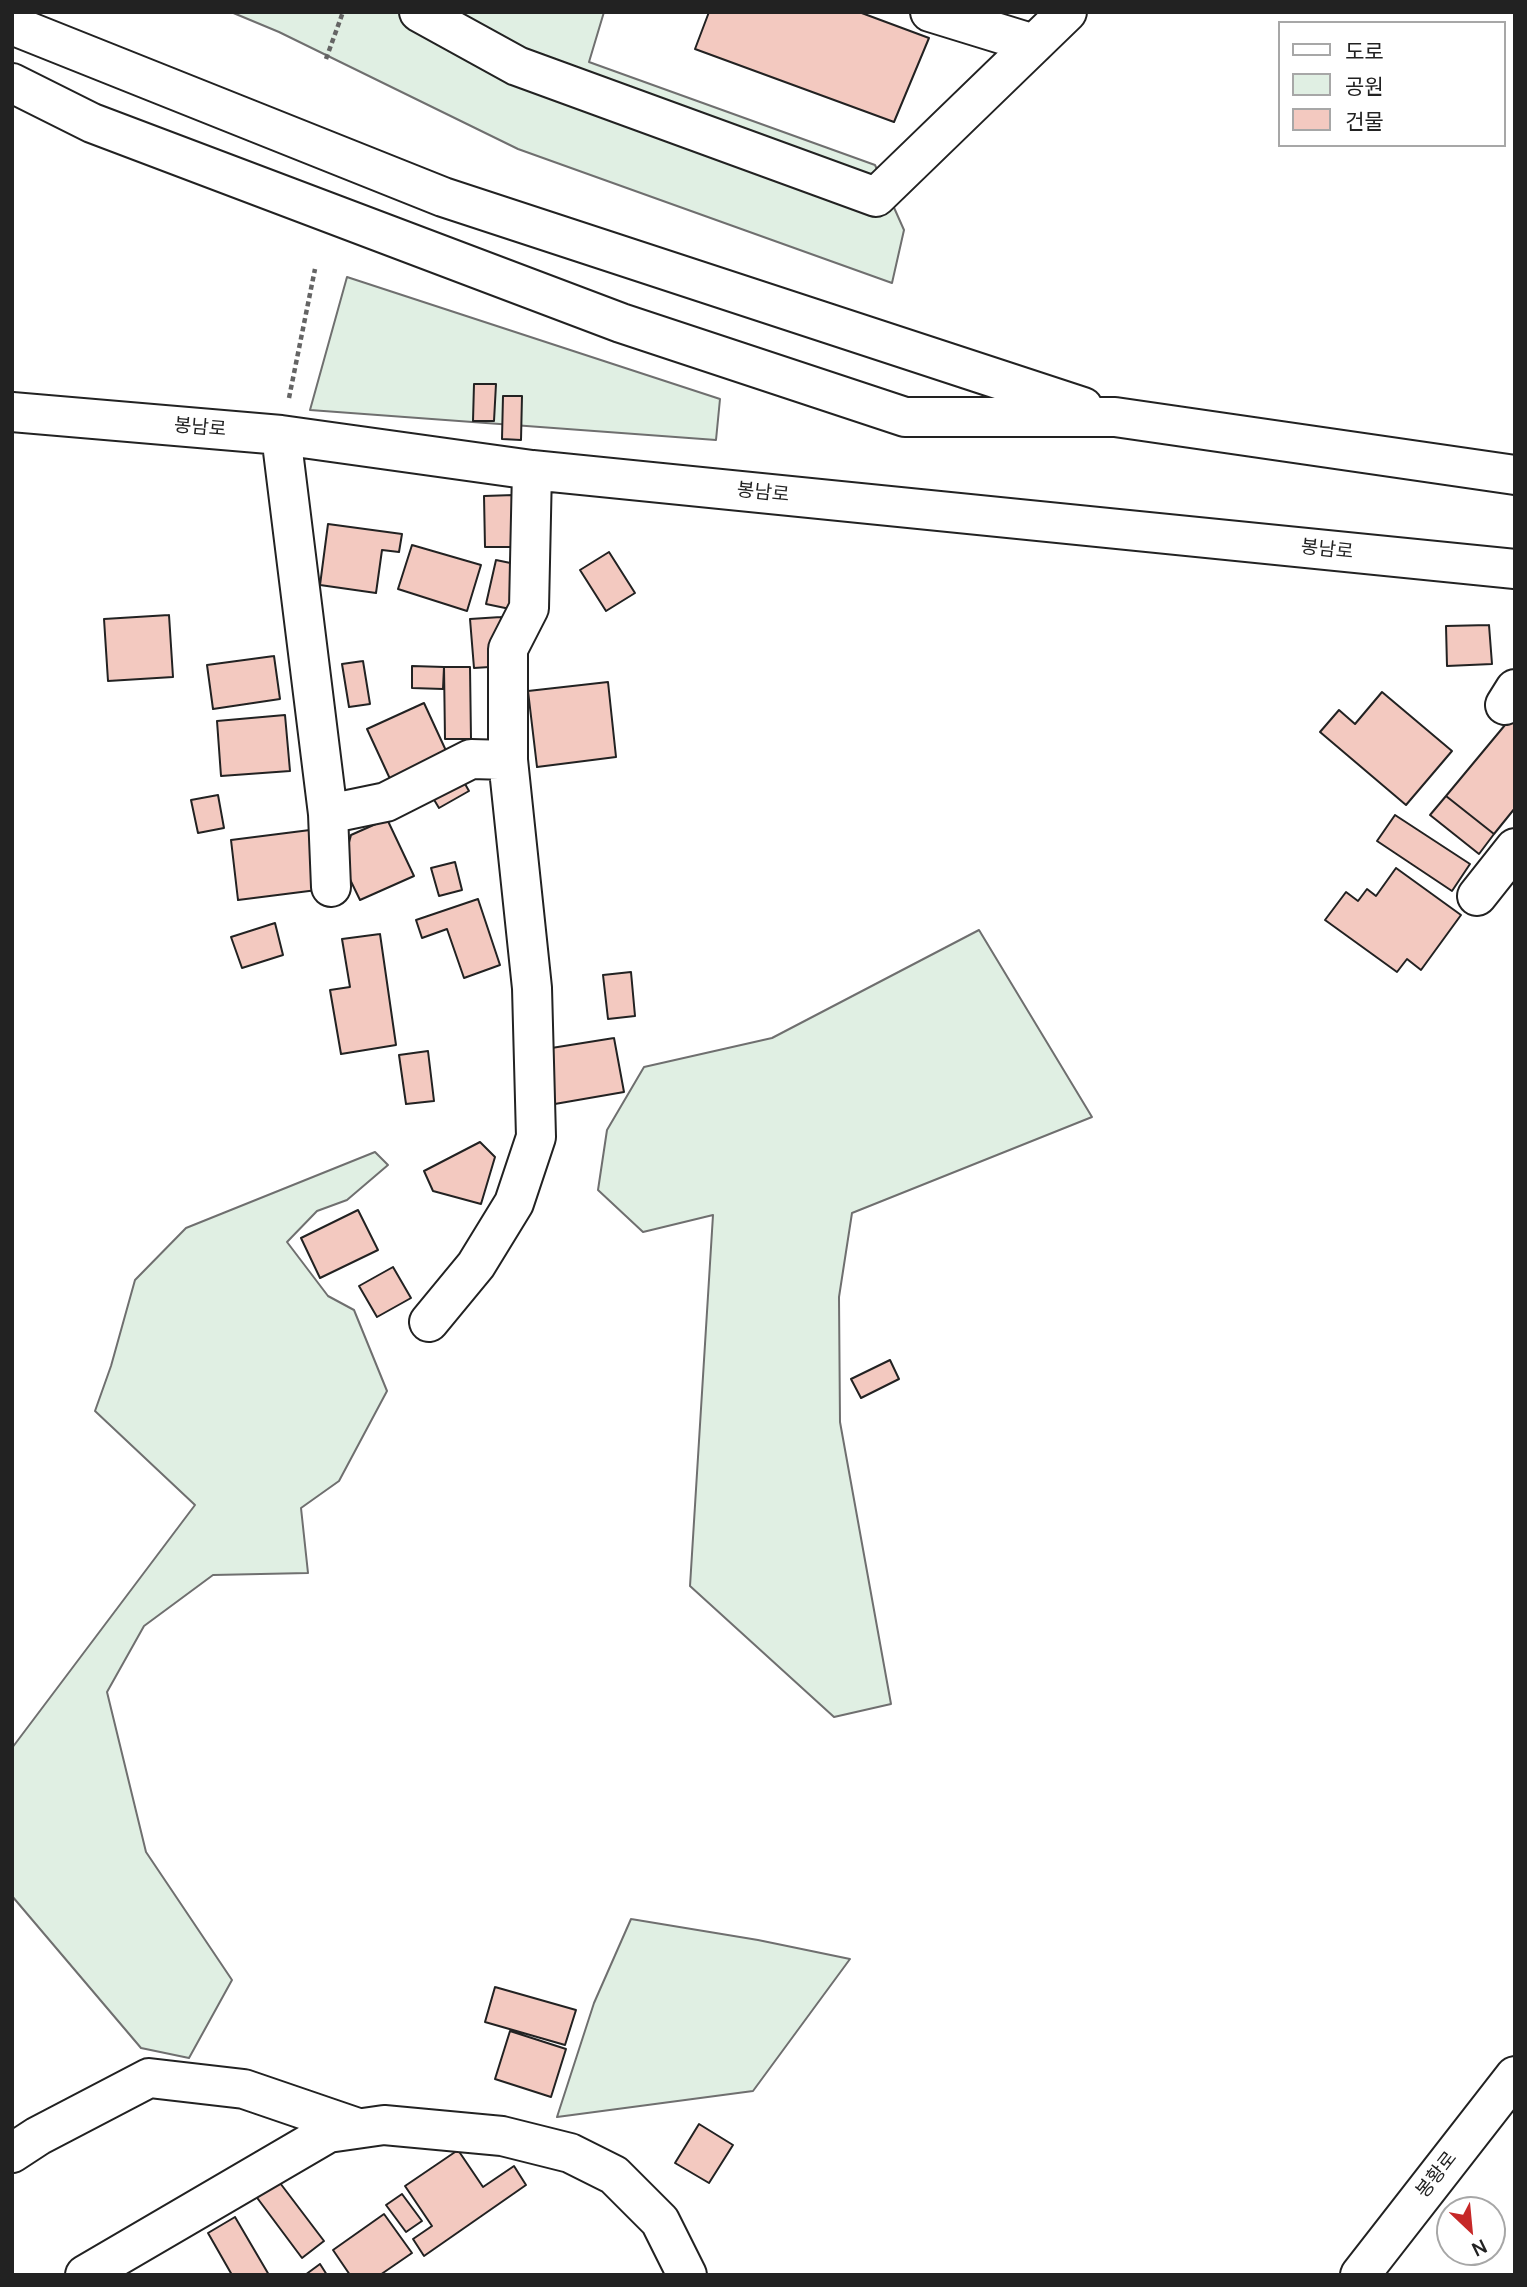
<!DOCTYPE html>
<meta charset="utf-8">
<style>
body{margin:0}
#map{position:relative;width:1527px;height:2287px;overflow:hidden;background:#fff;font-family:Manrope,"Noto Sans KR",sans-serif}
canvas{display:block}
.frame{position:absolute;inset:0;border:14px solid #222;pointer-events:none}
.legend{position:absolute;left:1278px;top:21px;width:228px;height:126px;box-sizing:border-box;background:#fff;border:2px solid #a7a7a7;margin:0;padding:9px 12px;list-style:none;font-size:21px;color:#222}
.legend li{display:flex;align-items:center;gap:14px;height:35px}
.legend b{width:35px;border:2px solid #a7a7a7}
.north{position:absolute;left:1436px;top:2196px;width:70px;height:70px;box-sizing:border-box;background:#fff;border:2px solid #a7a7a7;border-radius:50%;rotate:154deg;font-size:19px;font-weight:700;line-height:28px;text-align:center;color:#222}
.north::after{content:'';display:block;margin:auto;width:24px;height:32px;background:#c62828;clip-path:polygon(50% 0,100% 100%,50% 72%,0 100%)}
</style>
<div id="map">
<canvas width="1527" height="2287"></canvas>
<div class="frame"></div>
<ul class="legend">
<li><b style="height:9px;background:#fff"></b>도로</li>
<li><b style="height:19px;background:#e0efe3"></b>공원</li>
<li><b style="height:19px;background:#f3c9c0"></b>건물</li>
</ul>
<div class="north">N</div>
</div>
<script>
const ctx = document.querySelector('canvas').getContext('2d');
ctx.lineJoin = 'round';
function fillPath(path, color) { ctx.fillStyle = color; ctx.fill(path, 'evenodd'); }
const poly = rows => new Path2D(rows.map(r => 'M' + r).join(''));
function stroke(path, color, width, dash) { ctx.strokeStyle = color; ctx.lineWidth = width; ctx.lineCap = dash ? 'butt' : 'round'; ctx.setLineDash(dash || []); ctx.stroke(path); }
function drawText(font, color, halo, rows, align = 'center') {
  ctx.font = font + ' Manrope,"Noto Sans KR",sans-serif'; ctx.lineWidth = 5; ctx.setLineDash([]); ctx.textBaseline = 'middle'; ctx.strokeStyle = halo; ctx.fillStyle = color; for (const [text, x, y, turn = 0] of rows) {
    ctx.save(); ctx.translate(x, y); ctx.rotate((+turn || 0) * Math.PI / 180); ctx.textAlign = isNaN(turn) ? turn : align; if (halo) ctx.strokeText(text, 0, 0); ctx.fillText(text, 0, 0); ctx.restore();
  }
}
const green = poly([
 [231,12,604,12,589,62,875,165,904,230,892,283,518,149,279,32,231,12],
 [347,277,720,399,716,440,310,410,347,277],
 [979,930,1092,1117,852,1213,839,1297,840,1422,891,1704,834,1717,690,1586,713,1215,643,1232,598,1190,607,1130,644,1067,772,1038,979,930],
 [375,1152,388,1165,347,1200,317,1211,287,1242,328,1296,354,1310,387,1391,339,1481,301,1508,308,1573,213,1575,144,1626,107,1692,146,1852,232,1980,189,2058,141,2048,12,1896,12,1748,195,1505,95,1411,111,1366,135,1280,186,1228,375,1152],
 [631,1919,758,1940,850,1959,753,2091,557,2117,594,2003,631,1919]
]);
fillPath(green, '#e0efe3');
stroke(green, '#6f6f6f', 2);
const building = poly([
 [709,12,859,12,929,38,894,122,695,49,709,12],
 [474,384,496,384,494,421,473,421,474,384],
 [503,396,522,396,521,440,502,439,503,396],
 [514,495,515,547,485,547,484,496,514,495],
 [328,524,402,534,399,552,382,550,376,593,320,585,328,524],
 [412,545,481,565,467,611,398,589,412,545],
 [609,552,635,593,606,611,580,570,609,552],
 [496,560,520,565,510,609,486,604,496,560],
 [169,615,173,677,108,681,104,619,169,615],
 [501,617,505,666,474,668,470,619,501,617],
 [1489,625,1492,664,1447,666,1446,626,1489,625],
 [274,656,280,699,213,709,207,665,274,656],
 [363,661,370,704,349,707,342,664,363,661],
 [412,666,444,667,443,689,412,688,412,666],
 [444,667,470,667,471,739,445,739,444,667],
 [608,682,616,757,537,767,528,691,608,682],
 [1382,692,1452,751,1406,805,1320,732,1339,710,1355,724,1382,692],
 [424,703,448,755,391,781,367,729,424,703],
 [1515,713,1515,808,1494,834,1446,796,1515,713],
 [285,715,290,771,221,776,217,721,285,715],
 [460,775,469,791,439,808,430,793,460,775],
 [218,795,224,828,198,833,191,800,218,795],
 [1446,796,1494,834,1479,854,1430,815,1446,796],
 [1395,815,1470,864,1452,891,1377,841,1395,815],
 [387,819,414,876,360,900,343,865,351,835,387,819],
 [310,830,317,890,238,900,231,840,310,830],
 [455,862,462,890,439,896,431,868,455,862],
 [1396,868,1461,915,1421,970,1407,959,1397,972,1325,920,1346,892,1358,901,1367,889,1376,896,1396,868],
 [478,899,500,965,464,978,447,929,422,938,416,920,478,899],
 [275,923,283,955,242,968,231,937,275,923],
 [380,934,396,1045,341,1054,330,990,350,987,342,939,380,934],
 [631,972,635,1016,608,1019,603,975,631,972],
 [614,1038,624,1092,549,1105,539,1050,614,1038],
 [428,1051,434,1101,406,1104,399,1055,428,1051],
 [480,1142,495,1157,481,1204,433,1191,424,1171,480,1142],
 [358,1210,378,1250,320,1278,301,1238,358,1210],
 [393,1267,411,1298,377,1317,359,1286,393,1267],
 [890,1360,899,1379,861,1398,851,1379,890,1360],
 [495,1987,576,2010,565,2045,485,2022,495,1987],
 [510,2031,566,2049,551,2097,495,2079,510,2031],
 [699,2124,733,2145,709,2183,675,2163,699,2124],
 [458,2150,483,2187,514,2166,526,2185,424,2256,413,2239,432,2226,405,2186,458,2150],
 [277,2179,324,2241,302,2258,255,2195,277,2179],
 [402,2194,422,2221,406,2232,386,2205,402,2194],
 [384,2214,412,2253,380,2275,350,2275,333,2250,384,2214],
 [235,2217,269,2275,232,2275,208,2233,235,2217],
 [320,2264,327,2275,305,2275,320,2264]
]);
fillPath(building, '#f3c9c0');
stroke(building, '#222', 2);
const minor = poly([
 [419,12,517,66,876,197,1067,12],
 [930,12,1034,44],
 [12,412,281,435,532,470,1515,569],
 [281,435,328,814,331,887],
 [1505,705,1515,689],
 [328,814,386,802,471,759,508,760],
 [1477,896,1515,848],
 [429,1322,476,1265,514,1203,536,1137,532,988,508,760,508,649,529,608,532,470],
 [12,2153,38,2136,149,2078,244,2089,358,2128],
 [85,2275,328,2133,384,2125,502,2136,570,2153,614,2175,660,2221,687,2275],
 [1360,2275,1515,2076]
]);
const major = poly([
 [12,25,443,197,1083,407],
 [12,83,92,123,621,323,905,417,1115,417,1515,475]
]);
stroke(minor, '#222', 42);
stroke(major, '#222', 42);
stroke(poly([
 [326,59,343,12],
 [289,398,315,269]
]), '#646464', 4.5, [5, 3.5]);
stroke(minor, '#fff', 38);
stroke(major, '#fff', 38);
drawText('19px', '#222', '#fff', [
 ["봉남로",200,428,5],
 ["봉남로",763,493,6],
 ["봉남로",1327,550,6],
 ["봉황로",1437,2175,-52]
]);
</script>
